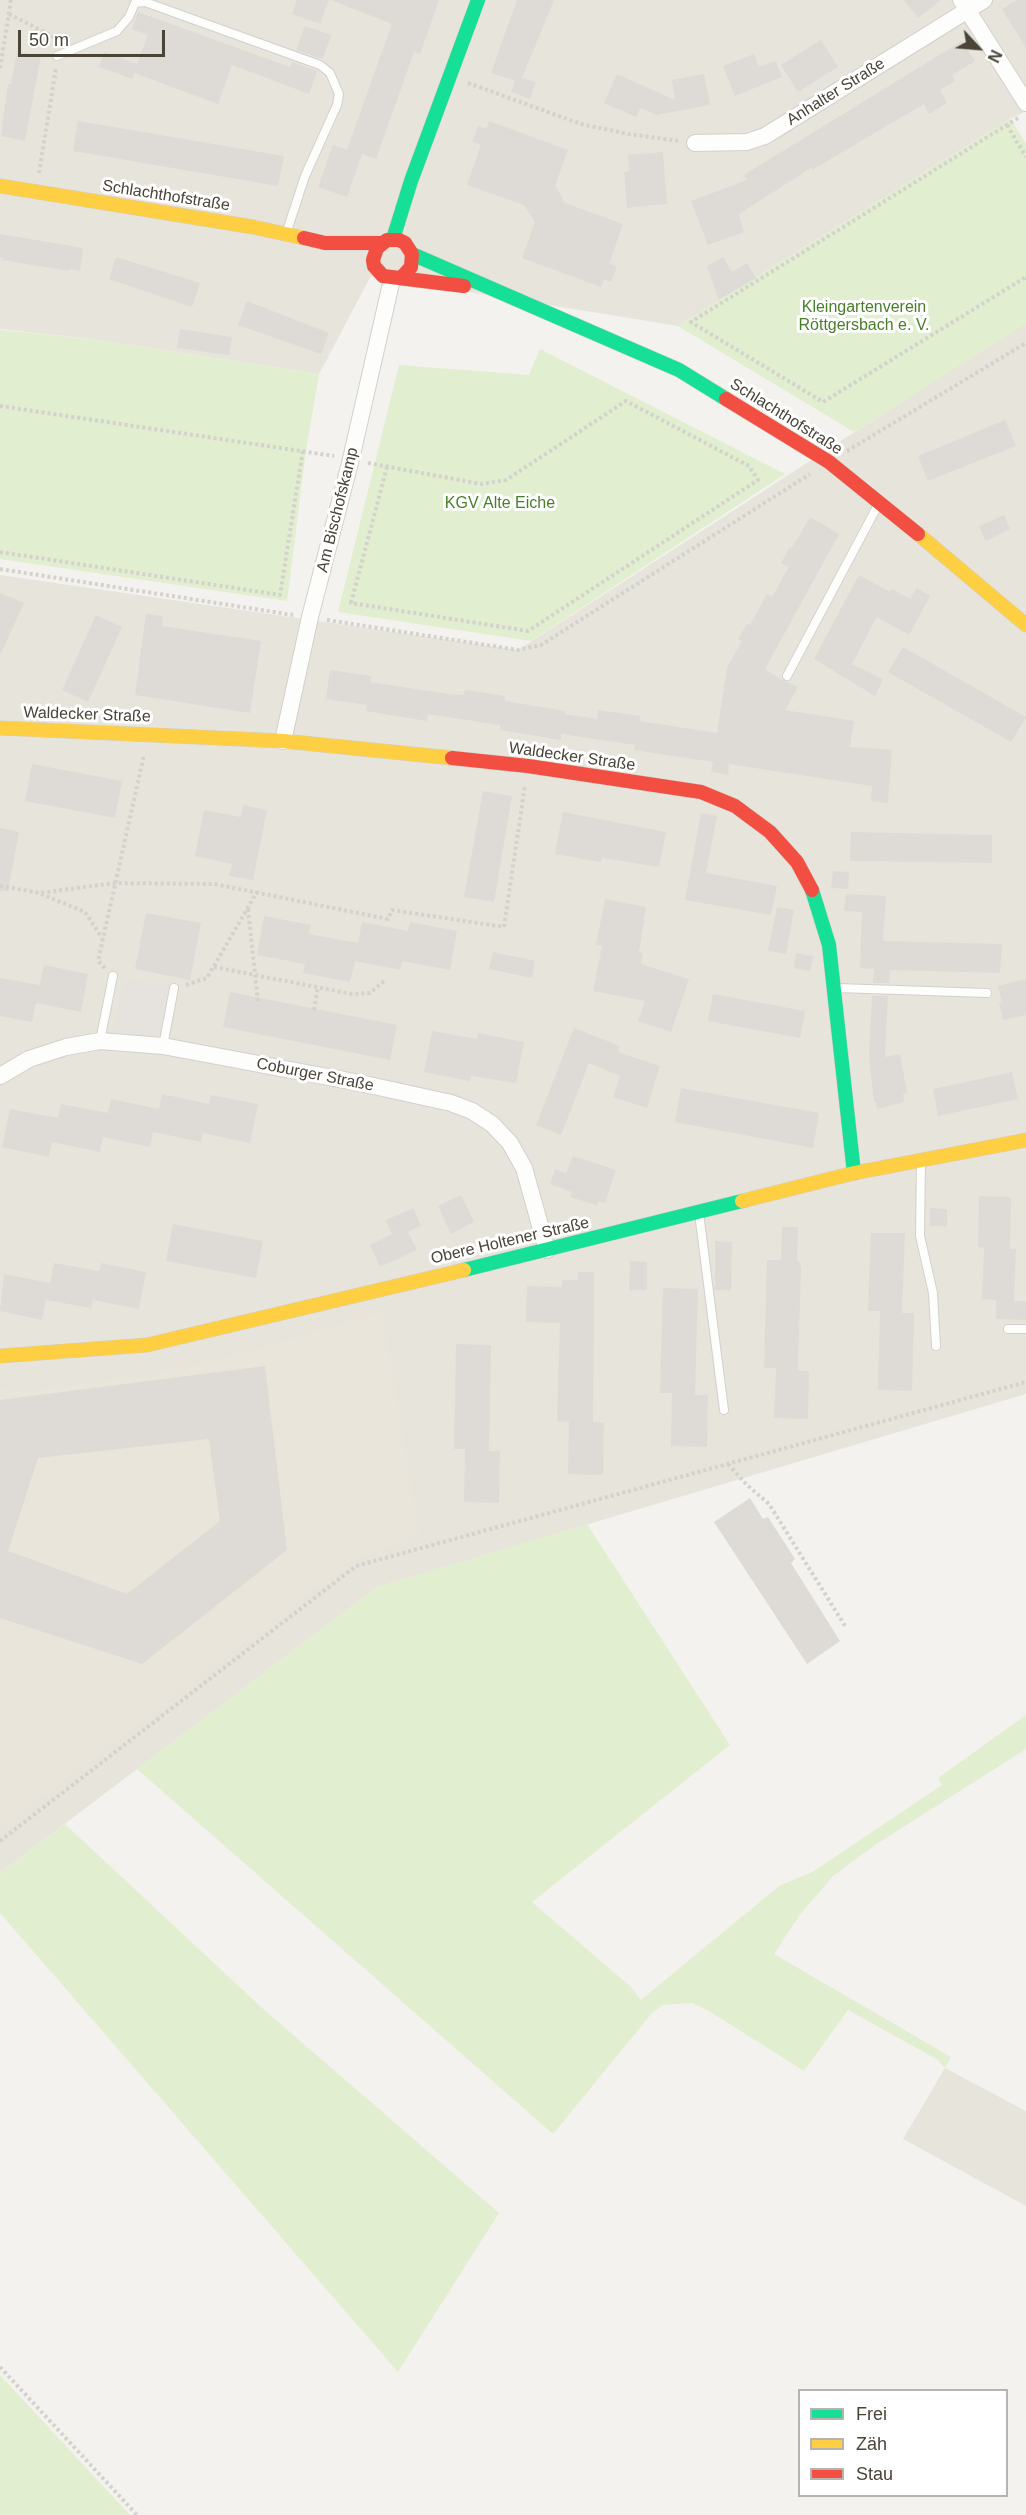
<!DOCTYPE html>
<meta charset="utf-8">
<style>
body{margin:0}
#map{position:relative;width:1026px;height:2515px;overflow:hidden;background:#f4f2ee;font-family:Helvetica,sans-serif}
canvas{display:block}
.legend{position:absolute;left:798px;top:2389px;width:210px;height:108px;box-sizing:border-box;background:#fff;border:2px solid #b7b4b0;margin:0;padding:8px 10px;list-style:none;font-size:18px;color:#4b4439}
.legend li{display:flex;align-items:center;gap:12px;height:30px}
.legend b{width:30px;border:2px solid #b7b4b0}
.north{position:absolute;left:948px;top:18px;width:60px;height:60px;-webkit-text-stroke:4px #fff;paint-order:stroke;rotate:116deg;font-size:16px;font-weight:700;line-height:24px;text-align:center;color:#4b4439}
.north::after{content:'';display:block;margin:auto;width:21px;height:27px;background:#4b4439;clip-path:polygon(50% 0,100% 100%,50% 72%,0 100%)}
.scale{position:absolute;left:18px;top:30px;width:147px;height:27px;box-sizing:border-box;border:3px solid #4b4439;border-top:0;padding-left:8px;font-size:18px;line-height:21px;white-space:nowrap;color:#4b4439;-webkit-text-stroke:4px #fff;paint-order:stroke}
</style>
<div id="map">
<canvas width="1026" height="2515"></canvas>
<ul class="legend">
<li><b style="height:8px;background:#16e098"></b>Frei</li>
<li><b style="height:8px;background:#ffcf43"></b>Zäh</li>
<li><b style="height:8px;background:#f24e42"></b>Stau</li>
</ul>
<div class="north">N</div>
<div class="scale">50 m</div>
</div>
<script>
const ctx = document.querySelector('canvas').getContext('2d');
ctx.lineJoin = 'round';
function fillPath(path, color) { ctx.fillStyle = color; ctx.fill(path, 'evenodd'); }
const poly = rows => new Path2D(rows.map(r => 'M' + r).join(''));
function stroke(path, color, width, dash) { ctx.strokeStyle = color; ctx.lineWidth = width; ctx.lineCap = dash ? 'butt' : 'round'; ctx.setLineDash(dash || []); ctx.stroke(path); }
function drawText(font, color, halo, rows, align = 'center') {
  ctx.font = font + ' Helvetica,sans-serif'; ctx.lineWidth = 6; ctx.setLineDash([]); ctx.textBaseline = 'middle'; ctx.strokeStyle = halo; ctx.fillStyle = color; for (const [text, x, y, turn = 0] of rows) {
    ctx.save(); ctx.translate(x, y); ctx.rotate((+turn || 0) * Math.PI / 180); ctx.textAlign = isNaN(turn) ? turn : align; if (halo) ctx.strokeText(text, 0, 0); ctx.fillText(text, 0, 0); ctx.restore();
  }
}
fillPath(poly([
 [0,0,1026,0,1026,111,1010,119,678,326,371,276,319,374,92,339,0,329],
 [1026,321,1026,1394,377,1587,0,1873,0,575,518,650],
 [945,2068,1026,2111,1026,2206,903,2139]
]), '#e7e4dc');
fillPath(poly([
 [382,1312,419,1536,353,1560,0,1830,0,1389,33,1390,146,1376,261,1348]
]), '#eae5da');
fillPath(poly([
 [1010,119,1026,143,1026,324,854,432,678,326],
 [0,330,92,339,319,374,306,451,287,601,0,559],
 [540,349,785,474,531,641,338,612,399,365,529,375],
 [587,1524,730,1745,532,1902,632,1988,641,2000,779,1886,814,1871,942,1785,938,1778,1026,1715,1026,1749,875,1845,833,1876,799,1916,774,1954,951,2057,945,2068,938,2060,848,2010,804,2071,709,2011,692,2003,663,2005,652,2013,553,2134,137,1769,377,1587],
 [65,1824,261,2007,499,2213,398,2372,0,1913,0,1873],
 [0,2375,130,2515,0,2515]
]), '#e1eecf');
fillPath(poly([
 [125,978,168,986,158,1036,113,1031]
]), '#e6e3df');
fillPath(poly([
 [297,0,329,0,320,24,292,14],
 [331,0,439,0,420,54,414,52,376,159,362,154,347,197,318,187,333,145,347,150,392,24],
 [517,0,554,0,522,78,536,82,530,99,511,92,515,81,491,73],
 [904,0,941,0,918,18],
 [1017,0,1026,0,1026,48,1002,9],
 [138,12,290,67,292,62,317,71,309,94,232,65,218,104,134,73,132,79,99,67,104,52,137,64,148,35,132,29],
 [305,26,332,35,322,59,296,50],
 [821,40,838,67,798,92,781,65],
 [962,41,975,61,952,75,955,81,940,90,947,103,929,114,924,104,812,170,811,168,739,214,744,232,708,245,691,201,747,180,744,175],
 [17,51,41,56,25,141,1,136,8,84,11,84],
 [754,54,759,67,776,61,782,77,735,96,723,66],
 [617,74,675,100,672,80,704,74,710,105,656,115,640,108,636,117,604,103],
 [78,121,284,156,278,186,73,151],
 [489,121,568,150,555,185,565,203,623,224,609,264,617,266,611,282,604,279,601,287,522,258,535,222,524,205,467,185,481,145,472,142,478,126,487,129],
 [663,152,667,204,627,208,624,172,629,171,628,155],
 [0,234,83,248,80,271,69,269,69,271,2,260,3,258,0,257],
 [116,257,200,283,192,307,109,279],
 [723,257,732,272,747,263,756,278,719,300,707,266],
 [247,301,329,333,321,354,238,325],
 [180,329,232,337,229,355,177,348],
 [1005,420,1016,446,928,481,918,456],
 [1004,515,1010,529,986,541,979,526],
 [810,517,839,534,765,669,784,681,798,687,785,710,854,721,850,747,892,750,888,803,871,801,872,786,729,764,728,775,711,772,713,762,634,750,635,745,561,734,561,740,500,730,500,725,428,714,427,721,366,711,367,705,326,699,330,670,371,676,370,682,448,694,464,695,465,690,505,696,505,701,565,711,565,714,597,719,598,710,640,716,639,721,717,733,727,668,742,641,738,639,747,624,750,625,767,594,772,597,789,567,781,563,790,547,792,548],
 [859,575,890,592,892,589,910,599,917,588,930,596,909,635,877,617,874,622,852,664,883,679,875,696,814,659],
 [0,593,24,603,0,655],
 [146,614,163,616,162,626,261,641,250,713,135,695],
 [96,615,122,627,88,702,62,690],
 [903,647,1026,717,1011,742,888,672],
 [32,764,122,781,115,818,25,801],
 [483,791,512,796,494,902,464,897],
 [243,805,267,810,253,880,229,876,232,864,195,856,204,810,241,817],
 [563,812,666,832,659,867,602,858,601,862,555,854],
 [701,813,717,816,706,873,777,886,771,915,685,900],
 [0,828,19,832,8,891,0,891],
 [851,832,992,835,992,863,850,861],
 [833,871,849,872,848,889,831,888],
 [846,894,886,896,883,941,1002,944,1000,973,890,970,889,983,873,983,874,969,860,968,862,912,844,911],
 [605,899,646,907,639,952,643,953,641,964,689,979,671,1032,638,1021,645,1001,593,991,602,946,596,945],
 [777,907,794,910,786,954,768,951],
 [146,913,201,923,190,980,135,969],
 [264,916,311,925,309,934,358,943,362,922,408,931,410,922,457,931,450,970,402,961,400,970,355,961,350,982,303,973,305,964,257,955],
 [493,952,535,961,532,978,489,969],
 [796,953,813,956,810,971,794,968],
 [44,965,88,974,81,1012,36,1003,32,1022,0,1016,0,978,40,985],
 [1026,979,1026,1015,1003,1020,999,1003,1002,1003,998,986],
 [230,992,397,1025,390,1060,223,1027],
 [713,994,805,1011,800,1038,708,1021],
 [872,996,888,996,885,1057,900,1054,907,1093,903,1094,904,1102,877,1109,876,1102,874,1102,869,1055],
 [574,1028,620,1046,618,1052,660,1066,647,1108,613,1097,620,1076,589,1063,561,1135,536,1125],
 [432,1031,477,1039,478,1033,524,1042,516,1083,471,1076,470,1081,424,1072],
 [1012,1072,1018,1099,938,1116,933,1089],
 [681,1088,819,1113,813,1148,675,1122],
 [162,1094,209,1104,211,1095,258,1104,250,1143,203,1133,201,1142,153,1132,150,1147,103,1137,100,1152,52,1142,49,1157,2,1147,10,1109,58,1118,61,1104,108,1113,111,1099,159,1109],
 [573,1156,616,1170,605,1203,598,1201,597,1205,570,1197,572,1192,550,1184,555,1169,566,1173],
 [461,1195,474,1222,451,1234,438,1206],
 [979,1196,1011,1197,1010,1249,1016,1249,1014,1301,1026,1301,1026,1320,996,1319,996,1300,982,1299,984,1248,978,1247],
 [413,1208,421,1226,408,1232,417,1250,380,1267,370,1245,392,1234,386,1220],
 [930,1208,947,1209,947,1226,930,1226],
 [173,1224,263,1241,256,1278,166,1261],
 [782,1227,798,1227,797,1261,799,1261,801,1268,798,1370,809,1371,808,1419,774,1418,776,1368,764,1368,767,1260,781,1260],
 [871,1233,905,1233,902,1313,914,1313,912,1391,878,1390,880,1311,868,1311],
 [715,1241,732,1242,731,1290,715,1290],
 [630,1261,647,1262,647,1290,629,1290],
 [54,1263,99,1271,101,1263,146,1272,139,1309,93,1300,91,1308,46,1300,42,1320,0,1311,4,1274,50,1283],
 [578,1272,594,1272,593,1422,604,1423,603,1475,568,1474,569,1422,557,1421,560,1323,526,1322,527,1286,562,1287,562,1280,578,1280],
 [663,1288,698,1289,695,1395,708,1395,707,1447,671,1446,672,1393,660,1393],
 [456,1344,491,1345,489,1451,500,1451,499,1503,464,1502,465,1449,454,1449],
 [265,1366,287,1550,142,1664,0,1618,0,1400],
 [209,1439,220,1521,127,1594,8,1551,38,1458],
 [750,1498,763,1519,768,1517,795,1559,791,1563,840,1641,807,1664,714,1522]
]), '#dedbd6');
const lane = poly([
 [57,56,117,31,129,17,135,3,145,2,320,65,330,73,339,94,337,105,305,176,287,231],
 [787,676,878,505],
 [837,988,987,993],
 [100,1041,113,976],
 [163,1046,174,988],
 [921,1161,920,1236,933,1293,936,1346],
 [699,1213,724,1410],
 [1008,1329,1026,1329]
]);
const street = poly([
 [961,0,1026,103],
 [695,143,747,142,765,136,984,0],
 [283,741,310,617,351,459,392,279],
 [0,1076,29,1059,66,1047,100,1041,163,1046,360,1083,451,1103,472,1111,492,1124,510,1143,524,1168,547,1250]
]);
const fast = poly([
 [393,239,411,181,478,0],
 [412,254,679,370,726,399],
 [812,890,829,945,854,1173],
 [464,1270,742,1201]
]);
const slow = poly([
 [0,186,253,227,304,238],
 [918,534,1026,625],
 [0,728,283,741,452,758],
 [742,1201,854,1173,1026,1140],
 [0,1356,147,1345,464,1270]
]);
const jam = poly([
 [304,238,325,243,381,243],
 [402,277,411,267,412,254,405,243,399,240,387,240,377,248,373,260,374,266,383,276,464,286],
 [726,399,829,462,918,534],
 [452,758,528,766,701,792,735,806,770,832,797,862,812,890]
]);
stroke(lane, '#d2d0cb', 10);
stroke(street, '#d2d0cb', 18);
stroke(fast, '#d3cfc5', 15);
stroke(slow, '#d3cfc5', 15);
stroke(jam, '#d3cfc5', 15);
stroke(poly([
 [9,14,60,40],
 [0,68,11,0],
 [468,83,581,124,628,134,680,141],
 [1018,118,691,322,823,402,1026,277],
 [1007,125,1026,157],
 [39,173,56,68],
 [0,406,334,456],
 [847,451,1026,343],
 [368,463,481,484,506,480,626,401,749,466,758,480,528,631,351,603,387,467],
 [0,552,280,595,303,450],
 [0,569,293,615],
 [327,620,518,650,541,645,810,474],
 [0,886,40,893,115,883,214,884,388,919,392,910,504,927,525,785],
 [41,894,85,912,102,938],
 [248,909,258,1002],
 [214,967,352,994,370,993,385,980],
 [105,968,98,961,144,755],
 [186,985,207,978,257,892],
 [314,1010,318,987],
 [728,1464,747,1485,769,1504,845,1626],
 [0,1841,356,1566,1026,1382],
 [0,2367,137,2515]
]), '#d3d2cc', 4, [3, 3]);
stroke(lane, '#fdfdfc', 8);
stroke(street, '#fdfdfc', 16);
stroke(fast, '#16e098', 14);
stroke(slow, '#ffcf43', 14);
stroke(jam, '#f24e42', 14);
drawText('16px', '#4b4439', '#fff', [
 ["Anhalter Straße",836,92,-32],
 ["Schlachthofstraße",166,196,9],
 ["Schlachthofstraße",786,417,32],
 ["Am Bischofskamp",338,510,-76],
 ["Waldecker Straße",87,715,2],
 ["Waldecker Straße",572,757,8],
 ["Coburger Straße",315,1075,11],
 ["Obere Holtener Straße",510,1241,-13]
]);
drawText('16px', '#4a7f2a', '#fff', [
 ["Kleingartenverein",864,308],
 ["Röttgersbach e. V.",864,326],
 ["KGV Alte Eiche",500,504]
]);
</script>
